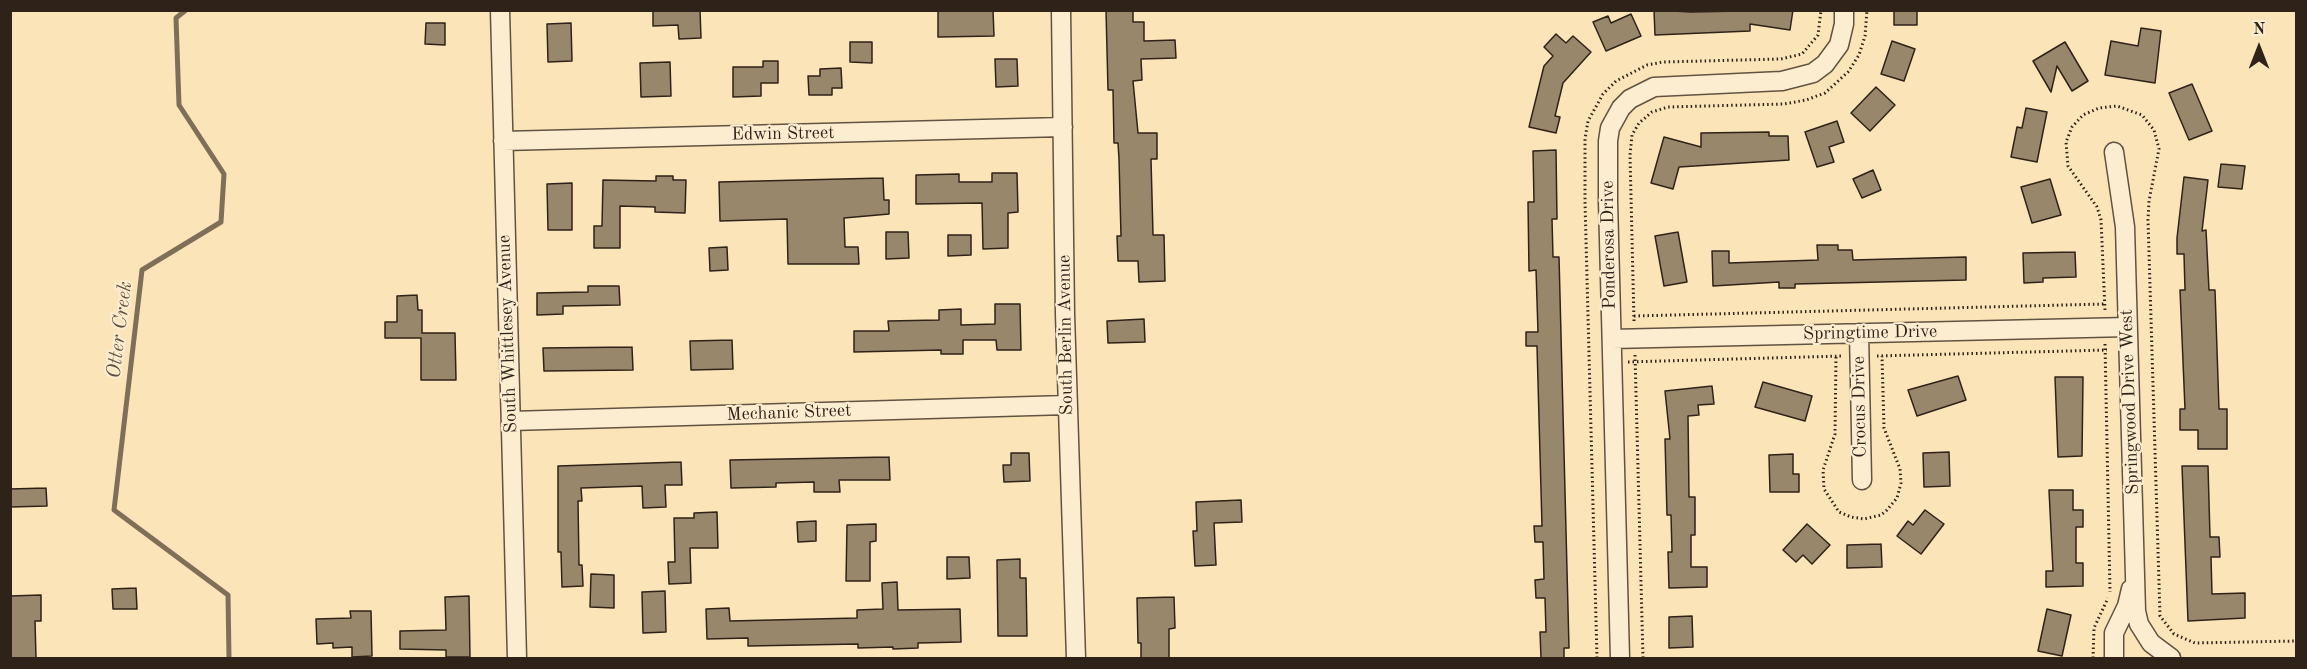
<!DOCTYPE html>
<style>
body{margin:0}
#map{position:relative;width:2307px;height:669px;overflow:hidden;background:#fae4b8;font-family:"Old Standard TT",serif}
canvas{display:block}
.frame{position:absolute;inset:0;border:12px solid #2f2219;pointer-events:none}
.north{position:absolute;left:2229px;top:18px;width:60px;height:60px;-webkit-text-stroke:4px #fcedd1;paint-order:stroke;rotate:0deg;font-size:16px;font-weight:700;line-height:24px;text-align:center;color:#2f2219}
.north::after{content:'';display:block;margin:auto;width:21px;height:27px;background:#2f2219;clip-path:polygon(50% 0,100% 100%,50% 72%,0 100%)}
</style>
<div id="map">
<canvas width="2307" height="669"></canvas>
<div class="frame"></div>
<div class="north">N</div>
</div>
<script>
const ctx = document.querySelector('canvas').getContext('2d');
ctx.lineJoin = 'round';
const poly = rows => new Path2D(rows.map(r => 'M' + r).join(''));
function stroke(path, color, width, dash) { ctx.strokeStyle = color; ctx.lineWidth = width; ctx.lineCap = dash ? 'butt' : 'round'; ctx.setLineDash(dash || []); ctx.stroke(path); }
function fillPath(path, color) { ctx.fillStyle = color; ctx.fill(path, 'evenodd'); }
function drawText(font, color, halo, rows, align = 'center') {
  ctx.font = font + ' "Old Standard TT",serif'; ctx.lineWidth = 4.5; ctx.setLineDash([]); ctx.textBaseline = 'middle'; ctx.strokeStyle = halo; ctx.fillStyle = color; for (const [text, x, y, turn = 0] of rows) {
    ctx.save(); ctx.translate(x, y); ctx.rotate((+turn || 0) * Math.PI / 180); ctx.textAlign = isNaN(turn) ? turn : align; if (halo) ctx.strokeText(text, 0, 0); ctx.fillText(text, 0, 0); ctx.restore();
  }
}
stroke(poly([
 [186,10,176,18,179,105,224,174,221,222,142,270,114,510,228,595,229,658]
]), '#7f6f58', 5);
const building = poly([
 [653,10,700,10,701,38,679,39,678,25,653,26,653,10],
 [938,10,993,10,994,36,938,37,938,10],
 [1106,10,1133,10,1133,22,1144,22,1144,41,1175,40,1176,58,1141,59,1142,80,1133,81,1138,133,1157,133,1157,159,1151,159,1153,235,1164,235,1165,281,1139,282,1138,261,1118,261,1117,236,1121,236,1119,159,1118,143,1114,143,1113,90,1108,90,1106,10],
 [1654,10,1691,12,1793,10,1790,30,1750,24,1750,31,1655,35,1654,10],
 [1894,10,1917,10,1917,25,1894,25,1894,10],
 [1631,14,1641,36,1606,51,1593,22,1608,16,1611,23,1631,14],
 [426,23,445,23,445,45,425,44,426,23],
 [571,23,572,61,548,62,547,24,571,23],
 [2141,28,2161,31,2155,83,2105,75,2111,41,2138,46,2141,28],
 [1556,34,1566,43,1573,36,1591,52,1563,83,1555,116,1560,117,1556,133,1529,127,1544,66,1553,56,1544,47,1556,34],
 [1892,41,1915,49,1904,81,1881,74,1892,41],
 [850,42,872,42,872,63,850,62,850,42],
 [2065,42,2088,81,2072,91,2057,66,2051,92,2033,61,2065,42],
 [995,59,1017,59,1018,86,996,87,995,59],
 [763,61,778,61,778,83,761,83,761,96,733,97,733,67,763,67,763,61],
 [670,62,671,96,641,97,640,63,670,62],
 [841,68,842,88,832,88,832,95,809,95,808,76,820,76,820,69,841,68],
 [2192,84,2212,131,2189,140,2169,93,2192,84],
 [1876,87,1895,105,1870,131,1851,113,1876,87],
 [2026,108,2047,112,2037,162,2011,157,2017,127,2022,128,2026,108],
 [1837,121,1844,142,1829,147,1834,162,1817,167,1805,132,1837,121],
 [1769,132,1769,136,1788,136,1789,160,1679,167,1673,189,1651,183,1664,137,1701,147,1701,133,1769,132],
 [1556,150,1557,219,1552,219,1553,257,1559,257,1569,648,1564,648,1564,658,1541,658,1540,632,1546,632,1545,598,1536,598,1535,580,1544,579,1543,542,1535,542,1534,526,1542,526,1537,346,1526,346,1526,332,1538,332,1536,270,1529,271,1528,202,1534,202,1533,151,1556,150],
 [2221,164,2245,166,2242,189,2218,187,2221,164],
 [1873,170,1881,190,1862,198,1853,179,1873,170],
 [992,173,1017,173,1018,212,1008,213,1008,248,983,249,982,203,916,204,916,175,959,174,959,182,992,182,992,173],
 [656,176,673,176,673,180,686,180,685,213,655,212,655,207,620,206,620,248,594,248,594,226,602,226,603,180,656,181,656,176],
 [2184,177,2208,180,2202,231,2206,230,2209,290,2215,290,2219,409,2227,409,2227,449,2198,449,2198,430,2180,430,2180,409,2185,409,2180,290,2185,290,2184,254,2177,254,2177,238,2184,177],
 [883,178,884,200,889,200,889,214,844,218,845,247,858,247,859,264,788,264,787,219,720,221,719,182,883,178],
 [2050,179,2061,215,2032,223,2021,187,2050,179],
 [572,183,572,230,548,230,547,184,572,183],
 [886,232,908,232,909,258,886,259,886,232],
 [1678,232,1687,282,1664,286,1655,236,1678,232],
 [948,235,971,235,971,255,948,256,948,235],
 [1817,245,1838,245,1838,250,1852,250,1853,260,1966,257,1966,280,1795,284,1795,288,1779,288,1779,282,1713,286,1712,251,1729,251,1729,263,1818,260,1817,245],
 [727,247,728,270,710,271,709,248,727,247],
 [2075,252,2076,277,2043,278,2043,282,2024,283,2023,253,2075,252],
 [588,286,619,286,620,305,563,306,563,314,537,315,537,293,588,292,588,286],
 [417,295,418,310,422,310,422,333,455,333,456,380,421,380,421,338,385,338,385,322,397,322,397,296,417,295],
 [995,304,1020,304,1021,350,997,350,996,340,963,340,963,354,941,354,941,350,854,352,854,331,889,331,888,321,939,320,939,310,961,309,961,325,995,324,995,304],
 [1144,319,1145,342,1108,343,1107,321,1144,319],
 [732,340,733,369,691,370,690,341,732,340],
 [632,347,633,370,544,371,543,348,632,347],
 [1958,376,1966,400,1917,416,1908,390,1958,376],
 [2055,377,2083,377,2082,456,2058,457,2055,377],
 [1763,382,1812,396,1805,421,1755,407,1763,382],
 [1712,386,1714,404,1698,405,1699,415,1688,416,1689,497,1695,497,1695,535,1691,535,1691,567,1707,567,1707,587,1669,588,1668,552,1672,552,1671,515,1667,515,1665,439,1670,439,1665,391,1712,386],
 [1949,452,1950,486,1924,487,1923,453,1949,452],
 [1011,453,1029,453,1030,481,1004,482,1003,465,1011,465,1011,453],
 [1793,454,1793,474,1799,474,1799,492,1770,492,1769,455,1793,454],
 [889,457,890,480,839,480,840,492,814,492,814,482,776,483,776,487,731,488,730,460,889,457],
 [681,462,682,485,665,485,666,507,643,508,642,486,581,488,582,501,578,501,579,565,582,565,583,586,562,587,561,552,558,552,558,466,681,462],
 [2182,466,2208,466,2210,537,2219,537,2220,557,2211,557,2212,594,2245,593,2245,618,2188,621,2182,466],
 [46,488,47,506,10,507,10,489,46,488],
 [2049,490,2073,490,2073,510,2083,510,2083,527,2076,527,2076,563,2083,563,2083,586,2046,587,2046,571,2053,571,2049,490],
 [1241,500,1242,522,1214,523,1216,565,1195,566,1193,531,1197,531,1196,502,1241,500],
 [1925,510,1944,524,1921,554,1897,536,1908,521,1913,525,1925,510],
 [717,512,718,548,690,548,691,583,669,584,668,562,675,562,674,518,694,518,694,513,717,512],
 [816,521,816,541,798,542,797,522,816,521],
 [876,524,876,541,870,542,870,581,846,581,847,525,876,524],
 [1807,524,1830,545,1812,564,1803,555,1796,562,1783,550,1807,524],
 [1881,544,1882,567,1847,568,1847,545,1881,544],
 [947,557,969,557,970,578,947,579,947,557],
 [1020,559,1020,578,1026,578,1027,636,998,636,997,560,1020,559],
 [591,574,614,575,614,608,590,607,591,574],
 [897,582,898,610,960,609,961,642,918,643,918,648,893,649,893,647,858,648,858,644,748,646,748,638,707,639,706,609,729,608,730,621,857,618,857,610,883,609,882,583,897,582],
 [136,588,137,609,113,609,112,589,136,588],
 [665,591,666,632,643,633,642,592,665,591],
 [41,595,41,621,35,621,36,658,10,658,10,596,41,595],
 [469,596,470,657,446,657,446,650,400,649,400,631,446,630,445,597,469,596],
 [1174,597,1175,628,1169,629,1169,658,1141,658,1141,643,1138,643,1137,598,1174,597],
 [2047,609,2071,615,2062,656,2038,651,2047,609],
 [350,611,371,611,372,656,352,657,352,647,333,648,333,643,317,644,316,619,351,618,350,611],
 [1692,616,1693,647,1669,648,1669,617,1692,616]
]);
fillPath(building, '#99876c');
stroke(building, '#2f2219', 1.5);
const minor = poly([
 [500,10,517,658],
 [1061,10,1065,314,1076,658],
 [503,141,1063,127],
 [2114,152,2125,227,2136,611,2139,624,2151,643,2171,658],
 [1859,333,1862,480],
 [1612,339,2128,327],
 [511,421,1067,405],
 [1620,658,1608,201,1608,141,1610,128,1621,108,1630,99,1654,87,1782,81,1813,73,1825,64,1839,45,1844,24,1844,10],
 [2114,658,2114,633,2127,606,2131,589]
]);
stroke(minor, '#625241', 21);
stroke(poly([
 [2105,310,2101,220,2097,207,2068,166,2066,142,2072,127,2083,115,2099,108,2117,106,2142,115,2154,130,2159,149,2149,201,2148,220,2160,616,2174,634,2195,643,2296,641],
 [1634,316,2104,304],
 [1634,321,1630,155,1632,135,1639,123,1652,112,1668,107,1784,104,1806,100,1825,93,1848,72,1859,55,1865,36,1867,10],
 [2105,344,2110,592],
 [1635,355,1643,658],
 [1877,356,2107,350],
 [1836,357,1835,434,1823,470,1824,489,1839,512,1851,517,1864,519,1881,515,1887,510,1897,498,1901,483,1900,469,1884,428,1882,356],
 [1628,362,1843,356],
 [1597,658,1585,202,1585,139,1588,121,1603,94,1616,81,1647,65,1663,62,1781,59,1802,54,1818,35,1821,10],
 [2093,658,2094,628,2108,598]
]), '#2f2219', 3, [1.5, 3]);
stroke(minor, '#fcedd1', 18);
drawText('18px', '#2f2219', '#fcedd1', [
 ["Edwin Street",783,134,-1],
 ["Ponderosa Drive",1609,245,-91],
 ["Springtime Drive",1870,333,-1],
 ["South Whittlesey Avenue",508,334,-92],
 ["South Berlin Avenue",1066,335,-91],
 ["Springwood Drive West",2130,402,-92],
 ["Crocus Drive",1860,407,-91],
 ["Mechanic Street",789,413,-2]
]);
drawText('italic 20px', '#5e4f3e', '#fcedd1', [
 ["Otter Creek",120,330,-83]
]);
</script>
